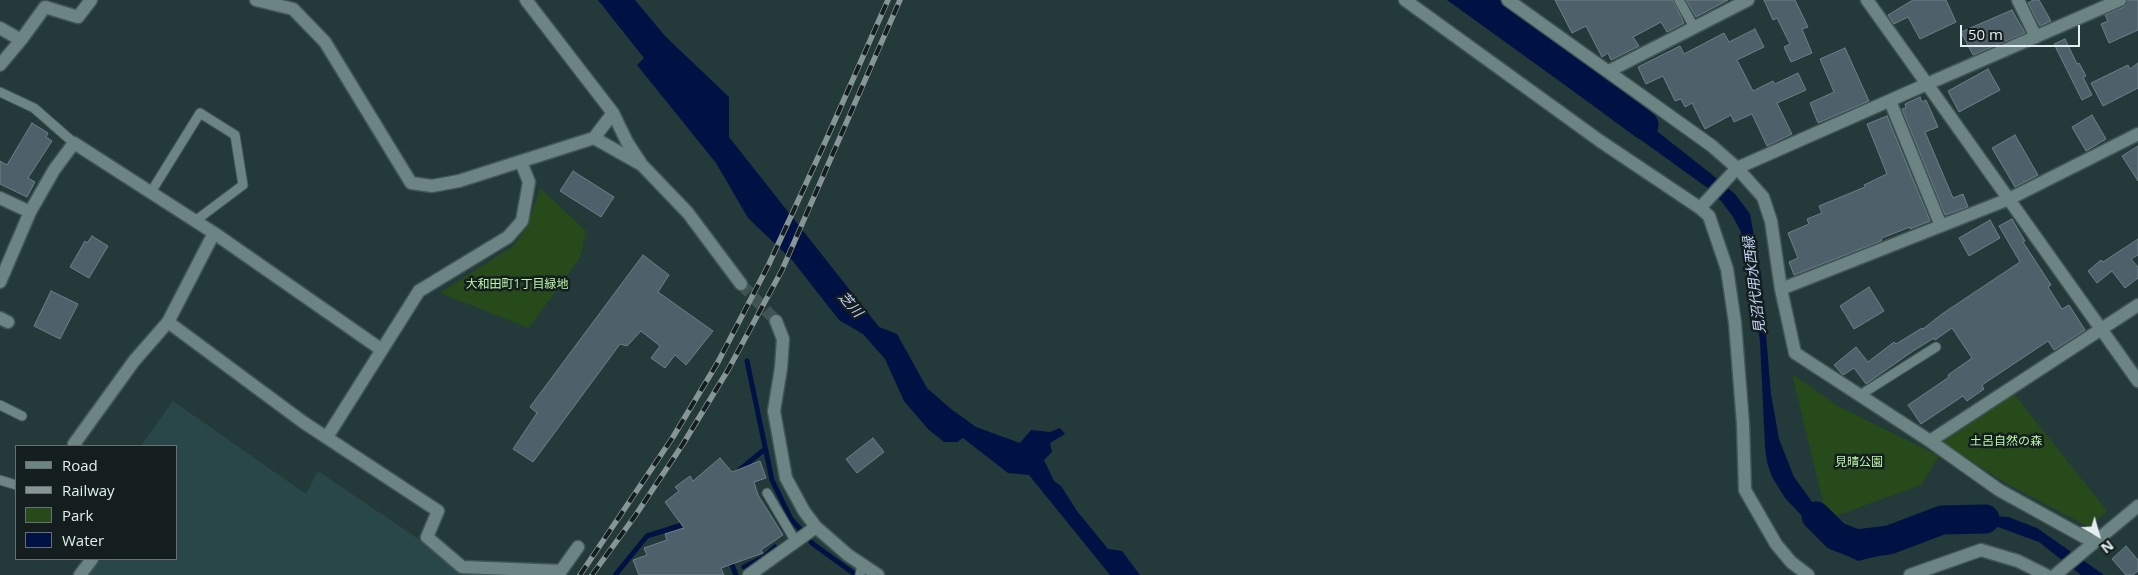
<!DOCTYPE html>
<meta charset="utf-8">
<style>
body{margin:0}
#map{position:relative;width:2138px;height:575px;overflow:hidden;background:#24393a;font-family:"Open Sans",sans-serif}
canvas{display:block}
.legend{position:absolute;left:15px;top:445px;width:162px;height:115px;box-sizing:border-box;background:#151e1e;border:1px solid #677172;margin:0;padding:6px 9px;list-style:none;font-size:15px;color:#e2eeef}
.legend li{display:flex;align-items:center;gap:10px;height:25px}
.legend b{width:25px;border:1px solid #677172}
.north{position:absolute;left:2073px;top:510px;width:50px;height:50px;-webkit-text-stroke:4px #151e1e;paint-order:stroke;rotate:142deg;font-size:14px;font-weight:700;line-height:20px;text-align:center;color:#e2eeef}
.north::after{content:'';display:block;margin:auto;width:18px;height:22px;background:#e2eeef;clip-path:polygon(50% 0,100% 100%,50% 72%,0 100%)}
.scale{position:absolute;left:1960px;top:25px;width:120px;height:22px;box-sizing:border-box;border:2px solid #e2eeef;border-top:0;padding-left:6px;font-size:15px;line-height:18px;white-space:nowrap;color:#e2eeef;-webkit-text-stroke:4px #151e1e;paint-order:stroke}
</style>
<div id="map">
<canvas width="2138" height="575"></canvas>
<ul class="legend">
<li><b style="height:6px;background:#6d8485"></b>Road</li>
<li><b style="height:6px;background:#869697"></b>Railway</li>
<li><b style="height:14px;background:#274a1b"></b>Park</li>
<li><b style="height:14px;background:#001243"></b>Water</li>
</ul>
<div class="north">N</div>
<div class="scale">50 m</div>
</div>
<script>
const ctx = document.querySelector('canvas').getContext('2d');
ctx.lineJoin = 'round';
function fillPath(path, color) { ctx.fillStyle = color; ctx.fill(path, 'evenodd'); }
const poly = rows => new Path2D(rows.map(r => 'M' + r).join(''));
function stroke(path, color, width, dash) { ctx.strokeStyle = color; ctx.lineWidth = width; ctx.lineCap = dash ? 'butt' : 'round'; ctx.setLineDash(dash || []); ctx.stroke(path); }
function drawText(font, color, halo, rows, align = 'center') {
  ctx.font = font + ' "Open Sans","Noto Sans JP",sans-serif'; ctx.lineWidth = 5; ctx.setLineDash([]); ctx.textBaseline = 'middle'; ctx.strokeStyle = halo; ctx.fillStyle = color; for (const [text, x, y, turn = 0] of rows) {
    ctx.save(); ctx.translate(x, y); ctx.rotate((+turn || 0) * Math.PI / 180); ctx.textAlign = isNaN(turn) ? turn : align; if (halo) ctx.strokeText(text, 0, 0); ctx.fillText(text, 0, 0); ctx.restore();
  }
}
fillPath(poly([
 [173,401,306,494,318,471,423,542,462,572,501,575,89,575,99,559,176,559,176,446,141,446]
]), '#294648');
fillPath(poly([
 [540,188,586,231,580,258,529,328,440,293,513,246,527,227],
 [1792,374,1838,406,1939,456,1921,485,1827,519],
 [2014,394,2107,511,2089,527,2009,485,1941,442]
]), '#274a1b');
fillPath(poly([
 [598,0,635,0,665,36,729,97,729,137,879,327,897,334,927,388,951,409,976,427,1020,443,1031,430,1050,432,1060,428,1065,434,1050,443,1052,452,1044,460,1054,481,1061,486,1077,511,1108,549,1122,551,1140,575,1110,575,1029,475,1008,473,963,438,957,442,944,442,928,429,904,401,885,359,863,334,839,320,792,260,748,218,716,163,637,65,644,58],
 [1447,0,1469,0,1471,2,1470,5,1483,11,1602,96,1625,106,1710,173,1735,194,1750,214,1761,276,1771,394,1779,439,1794,477,1815,506,1854,547,1888,538,1924,523,1961,517,1990,516,2008,517,2037,528,2104,575,2081,575,2039,542,1998,527,1955,528,1874,557,1858,561,1844,554,1826,541,1785,498,1772,477,1767,462,1765,446,1760,341,1741,232,1733,217,1722,202,1709,189]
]), '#001243');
stroke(poly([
 [747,361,772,480,791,519,813,544,856,575],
 [737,472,765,449],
 [730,560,736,575],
 [744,567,764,557,775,547],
 [616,574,647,536,688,523]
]), '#001243', 5);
stroke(poly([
 [1475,0,1644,125],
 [1816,516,1836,536,1857,544,1889,540,1942,520,1985,519]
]), '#001243', 29);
const building = poly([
 [1555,0,1673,0,1684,23,1667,32,1661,22,1633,37,1639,46,1611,60,1608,53,1602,57,1586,26,1572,33,1555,0],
 [1686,0,1728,0,1696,17,1686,0],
 [1764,0,1795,0,1808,27,1802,29,1812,53,1791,62,1784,47,1790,44,1777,18,1773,20,1764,0],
 [1913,0,1946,0,1956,22,1920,39,1908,17,1894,24,1888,15,1913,0],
 [2033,0,2039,0,2051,21,2040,26,2028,3,2033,0],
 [2128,0,2138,0,2138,30,2109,43,2101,24,2108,21,2105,15,2124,7,2128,0],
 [2012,10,2025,33,1973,55,1961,32,2012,10],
 [1755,29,1764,47,1737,60,1753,91,1773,81,1775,84,1798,73,1806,90,1777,103,1792,134,1767,146,1752,114,1734,122,1731,115,1705,129,1692,103,1685,107,1681,99,1675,101,1663,76,1646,84,1638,67,1680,46,1684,54,1724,33,1729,42,1755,29],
 [2065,39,2077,64,2079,63,2086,76,2083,77,2092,95,2082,100,2054,44,2065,39],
 [1845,48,1869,101,1818,123,1810,103,1834,92,1820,59,1845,48],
 [2138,63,2138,88,2103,106,2091,83,2128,65,2130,69,2138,63],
 [1988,69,2000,90,1959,112,1948,91,1988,69],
 [1920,97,1922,102,1926,100,1938,127,1925,132,1953,198,1963,194,1968,207,1945,215,1902,109,1906,108,1905,104,1920,97],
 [2092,115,2106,139,2086,151,2072,127,2092,115],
 [1887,116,1930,221,1910,229,1910,227,1882,238,1881,241,1794,275,1789,262,1798,258,1788,233,1809,224,1807,219,1822,213,1819,206,1865,187,1864,185,1887,174,1867,124,1887,116],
 [32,123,48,133,46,137,52,141,28,178,35,182,27,197,0,184,0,161,7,165,32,123],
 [2015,135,2038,175,2015,187,1992,148,2015,135],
 [2138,146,2138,181,2122,156,2138,146],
 [573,171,614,197,601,217,560,191,573,171],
 [2012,219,2025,241,2023,242,2051,285,2048,287,2062,309,2069,305,2085,330,2054,350,2048,341,1982,385,1984,389,1967,401,1963,396,1921,424,1908,405,1949,377,1948,375,1972,358,1952,328,1935,340,1934,338,1913,351,1866,384,1854,368,1843,375,1841,373,1834,365,1856,347,1868,362,1894,342,1896,344,1922,328,1923,329,1942,314,2020,262,1999,226,2012,219],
 [1990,220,2000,238,1969,256,1959,238,1990,220],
 [92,236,108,246,89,278,70,267,85,241,87,243,92,236],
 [2138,239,2138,255,2131,259,2138,267,2138,278,2125,288,2112,271,2097,283,2088,271,2101,260,2103,262,2138,239],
 [643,255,669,275,658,292,713,331,686,365,675,355,665,368,651,358,660,346,641,331,627,346,620,344,533,462,513,449,537,413,530,407,643,255],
 [1869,287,1884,311,1854,329,1840,306,1869,287],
 [51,291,78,304,60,339,34,326,51,291],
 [873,438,884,452,857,473,846,459,873,438],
 [720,458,732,472,760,461,766,478,754,482,758,495,783,535,761,550,763,553,721,568,724,575,639,575,633,560,647,555,644,548,667,540,665,534,684,528,665,502,679,491,675,487,690,476,693,481,720,458],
 [2126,546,2138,560,2138,571,2133,575,2126,575,2112,559,2126,546]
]);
fillPath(building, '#4e6069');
stroke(building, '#6d808a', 1);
stroke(poly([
 [741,284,776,321]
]), '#405455', 12, [12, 6]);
const service = poly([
 [1679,0,1694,27],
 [0,92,34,108,74,143],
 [151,192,200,113,235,135,243,185,195,221],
 [1860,395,1936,347],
 [0,405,22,416],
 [0,480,16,485],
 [767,493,796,542],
 [860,575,862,564]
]);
const minor = poly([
 [256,0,293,9,325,42,411,183,432,186,459,181,594,138,642,165],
 [526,0,613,113,627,142,642,165,688,213,741,284],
 [1405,0,1600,141,1700,208,1709,216,1727,269,1735,323,1743,424,1745,490,1776,544,1791,562,1808,575],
 [1508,0,1712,146,1737,168,1763,197,1771,221,1781,289,1795,353,1930,441,1999,490,2093,542],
 [1867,0,1927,84,2120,0],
 [2018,0,2036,37],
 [0,28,21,40,45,7,78,17,91,0],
 [0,65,21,40],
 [1609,71,1748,0],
 [1890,101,1941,226],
 [594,138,613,113],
 [0,198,30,212,54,170,74,143,214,233,382,350],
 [1700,208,1737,168,1927,84,2138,381],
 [0,282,30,212],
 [1781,289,2009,199,2138,134],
 [0,318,8,322],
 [776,321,783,339,781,368,774,411,786,478,804,511,816,527,848,555,878,575],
 [168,322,303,422,438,511,427,537,462,567,561,571],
 [327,437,419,291,508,237,522,221,529,182,521,162],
 [1930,441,2138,305],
 [76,446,74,444,134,361,168,322,214,233],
 [80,575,92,559],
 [558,575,578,547],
 [749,575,816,527],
 [1910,575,1981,550,2018,561,2046,575]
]);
const tertiary = poly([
 [2055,575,2138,506]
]);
stroke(service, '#435657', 11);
stroke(minor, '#435657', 15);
stroke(tertiary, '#435657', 15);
stroke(service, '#6d8485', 9);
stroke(minor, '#6d8485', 12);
stroke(tertiary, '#6d8485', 12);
const rail = poly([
 [580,575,673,437,718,362,769,264,827,138,888,0],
 [592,575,635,516,683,444,728,370,782,270,900,0]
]);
stroke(rail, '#869697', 5.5);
stroke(rail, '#151e1e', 4, [11]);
drawText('12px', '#baf9a6', '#151e1e', [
 ["大和田町1丁目緑地",517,285],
 ["土呂自然の森",2006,442],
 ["見晴公園",1859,463]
]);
drawText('italic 14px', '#c0d3f4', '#151e1e', [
 ["見沼代用水西緑",1755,285,-97],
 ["芝川",850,305,49]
]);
</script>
